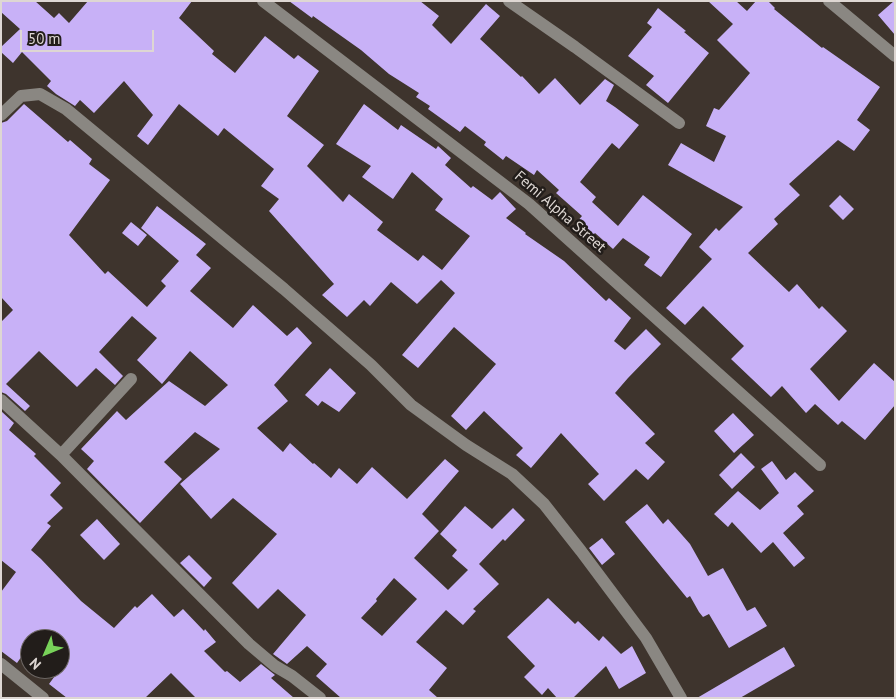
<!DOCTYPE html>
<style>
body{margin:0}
#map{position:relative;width:896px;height:699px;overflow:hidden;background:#3e342d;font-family:"PT Sans",sans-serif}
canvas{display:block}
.frame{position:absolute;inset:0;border:2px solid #ded7d3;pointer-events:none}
.north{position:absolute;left:20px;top:629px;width:50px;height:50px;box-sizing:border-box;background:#221d1a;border:1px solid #6d6764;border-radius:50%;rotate:225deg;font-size:14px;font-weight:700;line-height:20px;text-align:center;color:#ded7d3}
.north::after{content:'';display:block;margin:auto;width:18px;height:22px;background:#78d259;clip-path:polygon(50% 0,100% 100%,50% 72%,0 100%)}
.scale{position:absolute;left:20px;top:30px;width:134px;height:22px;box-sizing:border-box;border:2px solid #ded7d3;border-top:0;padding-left:6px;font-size:15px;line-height:18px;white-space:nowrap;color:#ded7d3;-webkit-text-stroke:4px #221d1a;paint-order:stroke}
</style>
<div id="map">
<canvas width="896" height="699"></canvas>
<div class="frame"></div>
<div class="north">N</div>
<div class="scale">50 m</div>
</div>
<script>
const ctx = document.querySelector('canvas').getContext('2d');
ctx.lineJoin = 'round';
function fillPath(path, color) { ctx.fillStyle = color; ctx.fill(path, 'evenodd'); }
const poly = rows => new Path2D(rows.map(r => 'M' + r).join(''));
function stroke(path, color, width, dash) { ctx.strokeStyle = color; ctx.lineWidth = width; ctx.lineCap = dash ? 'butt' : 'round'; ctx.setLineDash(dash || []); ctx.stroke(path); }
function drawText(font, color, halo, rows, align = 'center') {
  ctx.font = font + ' "PT Sans",sans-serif'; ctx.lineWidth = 5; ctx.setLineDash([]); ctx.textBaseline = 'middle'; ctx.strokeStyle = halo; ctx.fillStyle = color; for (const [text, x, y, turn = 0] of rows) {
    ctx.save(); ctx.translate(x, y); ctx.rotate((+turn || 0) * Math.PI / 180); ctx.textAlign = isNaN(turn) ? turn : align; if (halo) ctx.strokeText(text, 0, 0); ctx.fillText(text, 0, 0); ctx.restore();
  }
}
fillPath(poly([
 [1,1,35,1,54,18,59,13,69,23,88,1,192,1,179,18,214,51,212,54,235,73,265,36,294,59,298,55,319,71,287,116,324,145,307,166,343,202,349,194,383,222,377,230,418,261,423,255,442,270,470,236,435,210,443,199,412,172,393,199,362,177,371,166,336,144,364,104,398,130,401,125,436,149,438,146,451,158,445,165,471,188,473,186,492,200,500,192,516,209,506,218,526,233,525,234,564,261,606,301,609,298,631,318,614,341,625,350,646,329,661,344,628,378,615,393,655,434,645,443,665,462,648,480,636,469,604,501,588,484,599,474,561,433,531,468,516,455,523,448,484,411,466,430,451,416,496,364,454,327,418,368,402,355,455,293,441,280,417,304,391,282,370,306,364,300,347,317,322,295,334,284,269,211,279,199,261,186,274,169,224,128,218,136,179,104,148,145,137,136,153,115,124,81,94,113,80,100,75,106,56,94,47,86,51,81,22,52,13,63,1,52,1,47,20,29,1,12],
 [289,1,420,1,439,16,432,25,451,44,486,4,500,16,480,39,521,77,522,76,539,94,555,78,580,105,605,79,614,85,606,101,615,107,639,125,619,149,612,143,580,182,596,197,592,202,618,226,643,195,692,234,661,277,644,265,650,257,623,238,613,249,595,233,592,236,576,223,582,216,556,193,559,190,537,170,534,175,506,156,503,160,484,145,486,142,465,126,460,132,428,109,430,106,416,97,419,93,389,74,361,50,313,16,312,18],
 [708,1,736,1,747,11,756,1,768,1,775,8,774,9,822,48,823,47,880,87,857,120,870,130,854,151,838,140,789,184,800,195,774,219,778,224,748,253,789,292,797,284,819,309,822,306,847,331,810,369,839,401,874,363,895,382,895,405,865,440,842,421,838,425,815,404,806,413,782,386,771,397,731,359,744,346,703,306,685,325,666,308,712,259,699,247,716,228,719,231,743,207,668,165,681,143,714,162,726,136,706,126,714,108,719,110,750,73,717,40,733,24],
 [894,1,895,1,895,35,878,15],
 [658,8,686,31,684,32,709,53,668,103,646,85,654,76,628,56,652,27,647,23],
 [24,104,68,142,70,140,92,159,89,164,110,180,69,235,105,274,108,271,147,307,166,286,161,281,179,261,141,228,157,206,206,244,196,255,211,268,190,291,233,328,253,305,287,336,297,327,312,343,274,385,288,401,257,428,283,452,290,443,313,464,314,463,331,478,339,468,357,484,372,467,407,499,445,459,459,471,422,514,439,531,414,558,448,590,468,570,452,556,457,550,440,534,465,506,492,529,513,508,525,520,505,541,503,539,479,564,499,584,473,609,476,611,463,625,446,610,416,642,447,668,429,690,438,698,341,698,316,676,327,664,307,646,287,664,273,654,306,615,278,589,258,609,232,583,277,534,233,498,211,519,180,484,220,449,195,432,164,462,182,479,140,523,87,469,94,461,81,449,117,411,126,420,169,381,205,406,228,385,190,351,162,384,137,360,157,338,132,316,99,352,123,376,115,385,96,368,77,387,39,351,6,384,30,406,25,411,6,394,1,392,1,322,13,310,1,297,1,123,7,121],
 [394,578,417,599,382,636,361,618,377,601,376,599],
 [840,195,854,209,843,220,829,206],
 [131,222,147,235,138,246,122,233],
 [330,368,356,393,339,412,322,401,318,406,305,395],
 [1,411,14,423,9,430,36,454,34,456,61,483,50,495,63,508,47,523,51,526,31,550,41,559,81,601,114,628,135,606,137,608,152,594,174,617,183,609,204,631,205,629,216,642,204,651,225,672,227,671,240,682,261,664,275,675,271,678,294,698,196,698,171,673,145,698,67,698,49,684,60,669,60,639,30,639,30,658,24,653,17,663,1,651,1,592,16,572,1,560],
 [733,413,754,435,734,453,714,431],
 [741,453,755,467,732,489,719,475],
 [772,461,786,480,795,472,814,491,797,506,804,514,783,533,805,558,794,567,773,542,761,553,732,522,728,527,714,514,738,491,760,510,779,493,761,469],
 [647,504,663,524,668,519,690,544,708,576,723,568,747,611,755,607,767,626,729,648,709,614,703,617,699,612,690,596,687,598,625,522],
 [97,519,120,544,104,560,80,535],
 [602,538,615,554,602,565,589,548],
 [189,555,212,578,204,587,180,563],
 [548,598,575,624,578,621,599,641,603,636,621,654,632,646,646,673,619,689,606,666,573,698,557,698,548,688,542,695,524,677,535,666,507,637],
 [784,647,795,666,740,698,697,698]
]), '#c8b1f7');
stroke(poly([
 [263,1,529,204,820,465],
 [509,1,575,47,679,123],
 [829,1,895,56],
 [1,115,21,96,40,94,66,109,284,289,371,365,411,405,466,445,512,474,544,504,581,551,646,638,681,698],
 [1,400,61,455,249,644,275,666,292,676,320,698],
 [61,455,131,379],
 [1,664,43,698]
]), '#8a8782', 12);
drawText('15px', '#ded7d3', '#221d1a', [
 ["Femi Alpha Street",560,212,41]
]);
</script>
